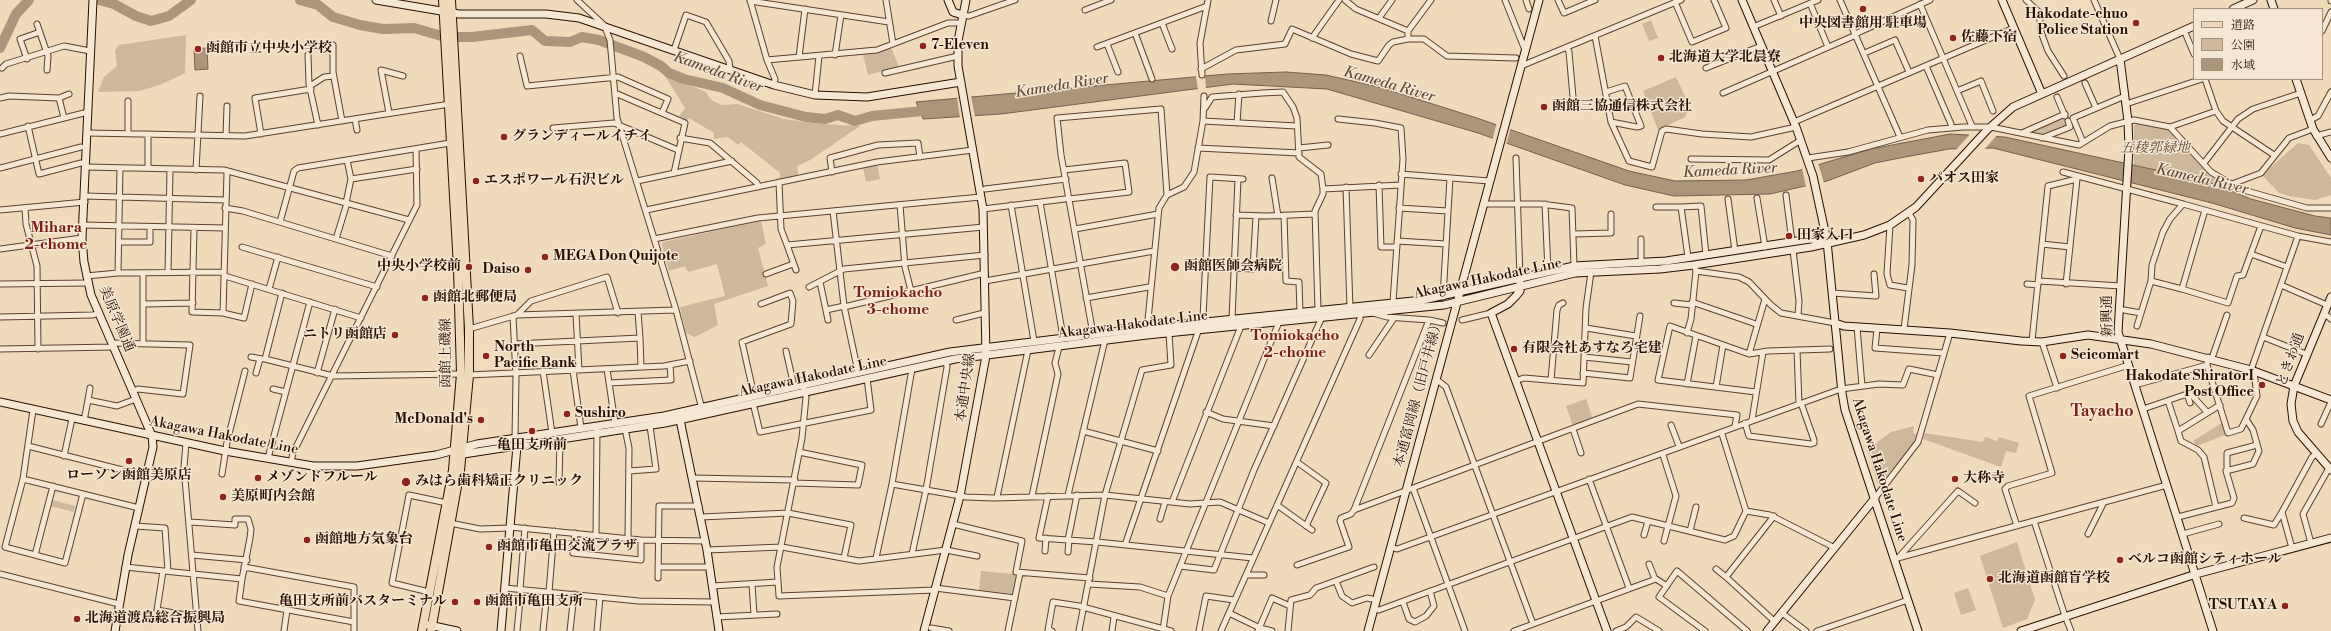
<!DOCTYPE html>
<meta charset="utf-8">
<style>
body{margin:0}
#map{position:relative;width:2331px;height:631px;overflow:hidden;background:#f0daba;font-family:"Libre Bodoni","Noto Serif JP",serif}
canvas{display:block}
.legend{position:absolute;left:2193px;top:8px;width:130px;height:72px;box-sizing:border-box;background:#f5e7d2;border:1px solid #a3907e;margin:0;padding:5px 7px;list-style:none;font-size:12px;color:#290e00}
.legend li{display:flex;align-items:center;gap:8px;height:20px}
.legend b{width:20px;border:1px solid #a3907e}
</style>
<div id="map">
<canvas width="2331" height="631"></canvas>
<ul class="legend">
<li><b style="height:5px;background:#f0daba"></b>道路</li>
<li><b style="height:11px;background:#ceb79a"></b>公園</li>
<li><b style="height:11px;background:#ac957b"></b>水域</li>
</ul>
</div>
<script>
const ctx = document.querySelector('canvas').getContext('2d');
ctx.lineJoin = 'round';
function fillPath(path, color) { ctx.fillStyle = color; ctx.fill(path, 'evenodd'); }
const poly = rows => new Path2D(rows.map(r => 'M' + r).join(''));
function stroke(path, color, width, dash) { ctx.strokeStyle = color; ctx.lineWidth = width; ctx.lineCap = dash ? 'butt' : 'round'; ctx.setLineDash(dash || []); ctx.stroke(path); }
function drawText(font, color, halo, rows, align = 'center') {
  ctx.font = font + ' "Libre Bodoni","Noto Serif JP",serif'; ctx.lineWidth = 3; ctx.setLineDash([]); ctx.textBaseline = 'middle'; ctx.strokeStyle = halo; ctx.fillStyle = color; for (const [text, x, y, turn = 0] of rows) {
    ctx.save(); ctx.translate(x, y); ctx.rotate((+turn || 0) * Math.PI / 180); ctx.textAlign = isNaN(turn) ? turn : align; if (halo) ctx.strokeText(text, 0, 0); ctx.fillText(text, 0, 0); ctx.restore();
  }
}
fillPath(poly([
 [1651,20,1658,38,1649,41,1642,24],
 [186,35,185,73,160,85,139,91,98,92,104,77,117,66,115,50,119,45],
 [891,47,899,67,868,75,863,55],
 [664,74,706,92,711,100,722,105,737,104,784,119,821,124,860,126,810,160,797,166,798,176,780,179,780,173,741,142,738,145,728,137,714,139,714,133,689,118,687,121,679,116,685,108],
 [1676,77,1690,107,1685,117,1658,130,1643,91],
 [2063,117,2067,126,2043,136,2030,132],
 [2137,123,2169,130,2210,176,2244,194,2134,165,2134,126],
 [2298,143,2309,145,2331,178,2331,195,2315,200,2289,196,2279,193,2262,175],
 [877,165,880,179,866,182,863,168],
 [761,221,766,244,758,248,768,286,714,304,718,325,695,337,686,333,680,307,725,296,717,264,688,272,685,266,669,271,662,245,663,242],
 [1586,399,1593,419,1573,426,1566,406],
 [2222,423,2225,435,2197,446,2193,441],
 [1914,426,1913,433,1918,435,1916,443,1878,485,1867,450,1891,432],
 [1924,433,1983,442,1985,437,1997,441,1999,437,2019,443,2016,453,2006,451,2001,467,1923,439],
 [52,500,75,506,74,512,50,506],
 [2017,542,2035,600,2027,619,2003,628,1980,556],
 [981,571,1013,574,1017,578,1013,594,979,590],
 [1968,588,1976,610,1961,615,1954,593]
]), '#ceb79a');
const water = poly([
 [207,48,208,69,195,70,194,49,207,48],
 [1286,72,1326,75,1379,87,1477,118,1629,171,1675,181,1746,180,1797,171,1871,149,1950,134,2005,137,2206,181,2251,199,2315,216,2331,218,2331,235,2295,228,2212,203,1993,148,1949,149,1905,157,1875,163,1827,181,1770,194,1674,196,1625,185,1478,133,1327,89,1233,84,1001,114,923,119,916,102,1227,74,1286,72]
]);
fillPath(water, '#ac957b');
stroke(water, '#785f4a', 1);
fillPath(poly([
 [1205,75,1206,89,1198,90,1196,76],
 [971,96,975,117,960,118,957,97],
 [1497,122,1511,127,1506,145,1492,141],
 [1971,133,1998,134,1983,151,1955,151],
 [1818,163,1824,183,1806,187,1802,168]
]), '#f0daba');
stroke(poly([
 [99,0,114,4,136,16,151,21,169,16,191,0],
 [300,0,318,5,333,17,360,25,383,29,414,28,445,37,472,37,532,30,545,41,570,42,582,37,599,40,644,57,661,66,669,73,684,79,723,88,760,105,806,117,825,119,838,115,855,121,872,116,933,110],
 [0,48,16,14,29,0]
]), '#ac957b', 10);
const street = poly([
 [577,0,604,25,610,40,617,118,676,310,702,409],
 [750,0,767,60,775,79,774,85],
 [886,0,893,44],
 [1345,0,1356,9,1408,31],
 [1505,0,1525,50],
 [1526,0,1529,9],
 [1558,0,1564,13,1595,0],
 [1774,0,1781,16],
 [1840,0,1900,137],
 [2026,0,2039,12,2041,32,2048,51,2064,76],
 [2094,0,2120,59],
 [2331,0,2331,1],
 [750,1,889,22],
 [1675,2,1692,42,1726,28,1714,0],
 [1810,3,1828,47],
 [1920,4,1972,126],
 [1085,10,1111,0],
 [962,15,969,16,1015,0],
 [1379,18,1392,0],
 [1271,21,1276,0],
 [1162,23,1172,49],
 [37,24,48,56,47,70],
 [1753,27,1818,0],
 [2184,30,2194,54],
 [2322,31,2331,12],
 [1135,33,1152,79],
 [1855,34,1930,0],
 [1595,36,1611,122,1629,161,1652,167,1662,131,1666,129,1702,134,1751,137,1796,127],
 [1312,38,1339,0],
 [1408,39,1424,39,1447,56,1516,58],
 [1107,44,1118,72],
 [333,45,333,72,342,121],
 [1097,47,1207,6],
 [674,50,686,15,706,22,729,61,730,69],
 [1867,52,1895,40,1909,72],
 [308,55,309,84,318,125],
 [835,55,841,15],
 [520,56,527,86,618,77,668,99,662,113],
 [799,57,805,9],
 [27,59,20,39,40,32],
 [767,60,877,50,948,23,961,23],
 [1521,66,1681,0],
 [1926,66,1951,124],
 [2,68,6,64,64,46,90,51],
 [1706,68,1761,46],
 [1201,69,1236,50,1285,44,1292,29,1351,54,1378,61,1389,45,1393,42,1408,39,1408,31,1431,0],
 [885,73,958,56],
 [1202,75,1200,43,1208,0],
 [2205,79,2216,111,2223,121,2274,155],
 [2085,83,2096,108],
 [310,86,324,77,333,76],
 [1957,91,1981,81,1993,111],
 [1606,92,1625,86,1641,126,1637,127,1611,122],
 [615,93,685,123,674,173],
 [1723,93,1856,35],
 [815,95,819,56],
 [2057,97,2065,116],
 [0,98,9,96,59,98,64,118],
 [59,98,69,94],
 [1557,103,1574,108,1569,52,1567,47],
 [2126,104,2202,79],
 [1205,108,1212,97,1262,93,1283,92,1293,107,1297,118,1299,157,1321,174,1323,189,1323,194,1315,211,1318,310],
 [389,113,381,70,403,76],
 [355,119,357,130],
 [1338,119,1375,123,1401,128,1403,159,1393,302],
 [2310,120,2318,116,2331,92],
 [1203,121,1297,126],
 [1794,122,2014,28],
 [1237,123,1239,94],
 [28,126,39,174,81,163],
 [2170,127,2216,111],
 [553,128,614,123,678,150],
 [88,133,245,136,450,104],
 [128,133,128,101],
 [2022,133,2065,114],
 [0,134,88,112],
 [261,134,255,98,311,89],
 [226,136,227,106],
 [2316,136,2331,132],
 [680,138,710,143,757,183,758,187],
 [2042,138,2070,127,2068,121],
 [2082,140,2073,118,2125,96],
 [1198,148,1299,153],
 [1299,148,1328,145],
 [1516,158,1520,278],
 [1808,158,1848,152,1928,130,1963,127,1991,127,2079,145,2110,126,2134,120,2170,127,2211,172,2240,189,2307,208,2331,208],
 [1691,159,1769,160,1801,140],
 [347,160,351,179,417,169],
 [2204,163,2238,119,2253,109,2301,93],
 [86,167,224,170,409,220],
 [0,168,81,147],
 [148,168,148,134],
 [196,170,200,96],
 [1064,170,1125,163,1129,192,1069,199],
 [832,172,830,158,878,145,918,143,920,157],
 [2063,172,2183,204],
 [1401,174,1489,181],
 [1272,178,1278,216],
 [637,181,732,161],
 [779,182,781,229,787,245,984,227],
 [2232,184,2261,173,2289,138,2313,129],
 [1379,185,1381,247,1397,247],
 [1346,187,1350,309],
 [985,189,1066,179],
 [1323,189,1401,185],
 [1786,195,1792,242],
 [85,196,226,200],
 [1757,198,1765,247],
 [1728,199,1735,251],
 [1040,202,1063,337],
 [346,203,351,179],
 [1483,204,1541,204,1572,208,1574,266],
 [1545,204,1548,271],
 [900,205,905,267,911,291],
 [1011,205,1034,341],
 [1656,207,1681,207],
 [25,208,26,224,37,266,38,349],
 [225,208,243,211,392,256],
 [1399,208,1448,211],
 [983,209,1065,199],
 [0,210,85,202],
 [646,210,877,162,973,150],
 [2205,210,2182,289,2228,303,2237,276,2243,275,2261,226],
 [833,211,844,306,858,372],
 [1236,215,1267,216,1315,214],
 [1284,215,1286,281,1299,282,1300,312],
 [280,222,294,171,298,168,450,143],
 [83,225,225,228],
 [1890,225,1887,274,1890,285,1908,288],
 [194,228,192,312,223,313,244,318,252,284],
 [1075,229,1158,214],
 [1573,234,1611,233,1611,214],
 [2298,236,2331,242],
 [336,239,347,203],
 [654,239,758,218,981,197],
 [1641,239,1641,262],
 [1397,241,1446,244],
 [119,242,150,242,150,227],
 [2042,244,2070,247],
 [787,245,796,270],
 [242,247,377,287],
 [0,249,82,238],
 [1793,250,1799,301,1798,316],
 [2251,254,2287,267],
 [1688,257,1681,207,1701,206,1706,255],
 [1694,265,1696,271,1739,277,1749,282,1771,305,1781,313,1835,323],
 [1234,268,1253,269,1256,216],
 [118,273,120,168],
 [168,273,170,169],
 [766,274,793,264],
 [86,276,118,273,224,272],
 [225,276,361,318],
 [985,281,1154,251],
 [2039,281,2121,286],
 [2151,281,2182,289],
 [820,282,828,320],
 [0,284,88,283],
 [2027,284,2038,285],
 [2281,285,2327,305],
 [809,287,844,269,985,255],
 [269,289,278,257],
 [282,293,265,359,333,376,461,374],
 [1832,293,1876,296,1874,274],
 [1443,297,1450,178],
 [1086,298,1149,287],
 [1692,302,1756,324],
 [1674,303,1692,305],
 [144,304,193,303],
 [844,307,985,273],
 [826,310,844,306],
 [2124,310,2141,313],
 [223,313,227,172],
 [1373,313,1387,317,1429,320,1443,323],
 [2324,313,2331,319],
 [576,314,579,370],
 [517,315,531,301,607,277,618,313],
 [513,316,516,376,515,439],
 [0,317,93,315,99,313],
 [1232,319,1238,179],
 [956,320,984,313],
 [1462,320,1491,313],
 [2137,326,2151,281,2152,265,2163,232,2170,219,2183,204,2298,236,2251,370],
 [1857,327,1862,386],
 [1586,328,1636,336],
 [469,329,517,315,676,310],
 [1877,329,1875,348,1944,353],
 [1904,329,1912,265,1913,220,1909,213],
 [1147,330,1159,208,1167,195,1184,187,1194,172,1203,121,1204,96],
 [1687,333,1691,319,1696,271],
 [1093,334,1061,155,1057,118,1161,109,1167,195],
 [2263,337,2306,354],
 [640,338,641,367],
 [2032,341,2048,186,2077,179,2066,284],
 [2042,342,2057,388],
 [112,343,190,345,183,394,138,389,133,391],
 [143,343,143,273],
 [514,344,640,338,638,312],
 [0,349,114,347],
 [1797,350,1799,404],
 [786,351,794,386],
 [1749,354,1765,299],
 [1369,355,1394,318],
 [251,357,262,359],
 [1584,357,1632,362],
 [2208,357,2207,365,2228,433,2241,429,2246,419],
 [2212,358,2227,315],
 [607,369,615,423],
 [573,370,581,428],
 [543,371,552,433],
 [256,373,260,359],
 [317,373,335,309],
 [1583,373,1630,378,1640,316],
 [469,375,664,366,690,361],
 [1436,379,1446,387,1533,624],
 [1551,380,1557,310,1559,305,1563,303],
 [1515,381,1524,378,1583,383,1586,308,1591,272],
 [609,383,671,380,670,365],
 [1687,384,1696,336],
 [803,385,806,397,802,438,777,567,779,596,935,590],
 [2135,385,2207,365],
 [1716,387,1723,345],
 [273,389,286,392],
 [1756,392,1658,380,1670,326,1749,354,1768,351,1830,349],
 [2189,392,2207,412],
 [754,395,742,342,791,324,793,301,790,293,761,304],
 [88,400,90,388],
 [2168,401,2178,431,2220,405],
 [753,403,760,432,871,410,867,378],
 [2143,409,2187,394,2190,403],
 [33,410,23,479,5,547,65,563,83,494],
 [1206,412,1223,419,1274,426],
 [1752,420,1763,352],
 [84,421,88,400,117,406,136,399],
 [1745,423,1749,436,1811,444,1814,443,1814,440,1801,403],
 [2321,424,2331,402],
 [1671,425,1679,446],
 [625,429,629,448,628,539],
 [1573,429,1581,453],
 [1083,431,1158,451],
 [2178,431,2181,441,2198,450,2204,457,2216,507],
 [1722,434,1746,511,1770,515,1835,548],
 [186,443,184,467,198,631],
 [28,446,146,476],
 [1663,455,1676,496,1664,541],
 [64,456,72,419],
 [268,458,310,302],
 [291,462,293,453,417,205,416,149],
 [1297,462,1326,483,1306,526],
 [629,471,656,469,650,426],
 [2227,471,2227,453,2257,445],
 [222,474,227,442,245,371],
 [692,478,795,480],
 [23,479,139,508],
 [1589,479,1629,588],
 [559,483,560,440],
 [794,483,858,485,862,465,799,452],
 [892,484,966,497,994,498,1105,495,1190,504,1220,502,1269,523],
 [1413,488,1465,631],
 [1068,495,1105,340],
 [1032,496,1058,374,1055,363,1059,347],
 [1048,496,1039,538,1097,542,1253,558],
 [997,497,1028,350],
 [1875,498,1918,442,1950,333],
 [1172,502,1241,326],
 [1277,505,1312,530],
 [1354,510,1429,320],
 [701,517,788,513,851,525,844,558],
 [2178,517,2232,503,2234,498,2226,471,2253,464,2259,451,2253,430,2246,419,2257,396,2254,372],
 [2244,518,2274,525,2282,512],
 [1160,519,1165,502],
 [2034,521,2065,616],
 [190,522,235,525,235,519,248,519,251,529,250,538,242,579],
 [450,523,480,529,510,528],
 [953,524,1022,541,1016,572,1090,578],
 [135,526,165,528,168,571],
 [2017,526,2005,489,2008,486,2052,473,2029,396,2129,365],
 [510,527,641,540,706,541],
 [1690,531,1696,507],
 [575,533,573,553,641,560,641,540],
 [2088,534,2104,502],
 [2183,534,2219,524],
 [596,535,597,430],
 [1644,535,1648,521],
 [1068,540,1077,495],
 [2311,543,2303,514,2329,468],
 [1125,545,1203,317,1210,177,1243,179],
 [1391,547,1397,549,1841,389,1879,384,1903,385,1909,369,1938,375],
 [2292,548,2282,512,2312,457,2316,454],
 [707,550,782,547,859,561,946,550,977,556],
 [1045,551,1046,538],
 [1068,552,1069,540],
 [912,554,926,490,947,367,946,361],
 [35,555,53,486],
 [192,555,247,560],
 [1899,557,1958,491,1975,503],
 [876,558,892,484,912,369],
 [1894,559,2167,485],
 [1649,564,1655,579],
 [1297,565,1349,547,1340,521,1341,518,1351,514,1354,510,1638,404,1737,415,1735,426],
 [1180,566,1214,570,1254,470,1322,317],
 [125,567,242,579,239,601,354,622,354,631],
 [244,567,354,587,354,622],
 [658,567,710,567],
 [1716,569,1726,577],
 [163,571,157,610,197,617],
 [0,574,119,604],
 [1246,575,1264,575],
 [658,578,659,506,699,506],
 [1336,581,1342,596,1352,603,1367,598,1372,599],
 [752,584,754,615],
 [1089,584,1140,587,1168,596],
 [712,586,778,582],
 [505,588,639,601,714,602],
 [935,588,1015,598],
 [520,589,525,528],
 [429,592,392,583,409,495,447,503],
 [549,592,554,531],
 [1403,602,1409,619,1415,622,1426,616,1434,606,1430,591],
 [1374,609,1379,610,1632,517,1725,540,1734,536,1746,511],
 [1229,613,1260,628,1272,631],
 [1782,613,1806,631],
 [717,617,777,614],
 [1772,619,1726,577,1774,516],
 [2067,621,2071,631],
 [931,628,949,631],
 [1163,630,1168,596,1279,322],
 [284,631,287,610],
 [517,631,521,590],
 [543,631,547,592],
 [570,631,574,594],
 [597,631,600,597],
 [1008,631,1020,573],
 [1052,631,1048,630,1053,602,1079,606,1171,631],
 [1079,631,1105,495,1142,370,1171,365,1169,333],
 [1112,631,1114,617],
 [1199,631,1206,596,1234,600],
 [1221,631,1360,319,1360,311],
 [1258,631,1272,598,1290,606],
 [1288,631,1291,600,1310,595,1316,588,1374,567],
 [1514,631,1656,579,1667,586],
 [1616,631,1626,627,1636,617,1659,631],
 [1705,631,1659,597,1677,571,1747,631],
 [1817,631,1908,600]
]);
const secondary = poly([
 [93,0,82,238,84,262,91,295,152,436,153,447,128,555,115,631],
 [376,0,459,14,546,14,579,18,774,85,815,95,867,97,961,82],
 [948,0,953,12,962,15],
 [1742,0,1796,127,1813,176,1827,241,1842,393,1845,410,1918,631],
 [2002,0,2042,94],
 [2271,0,2274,9],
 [2233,9,2253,0],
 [2120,59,2128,121,2129,148,2118,332,2213,631],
 [2296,79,2313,129,2331,158],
 [1520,283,1520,291,1516,296,1508,304,1491,313,1607,631],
 [2331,297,2294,386,2291,404,2293,421,2298,432,2331,470],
 [1835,323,1844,326,1950,333,2021,341,2042,342,2088,335,2151,344,2251,370,2331,400],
 [0,402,225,451,313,466,357,466,436,455,477,444,664,416,950,352,1146,328,1423,300,1574,266,1666,261,1810,239,1827,241],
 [679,415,707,550,719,631],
 [457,455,665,423,955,359,1147,335,1444,305,1575,273,1660,269,1694,265,1811,247,1864,235,1890,225,1916,207,1987,130,2013,107,2194,26],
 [424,624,457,631],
 [501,631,517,446],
 [924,631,960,496,986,356,983,209,958,66,958,41,966,0],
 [1368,631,1539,0],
 [1767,631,1875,498],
 [2021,631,2196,574,2331,538]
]);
const primary = poly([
 [422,631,453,470,461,374,458,268,443,0],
 [431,631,460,470,469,375,469,329,451,0]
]);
stroke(street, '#5b412e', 7);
stroke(secondary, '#290e00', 9);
stroke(primary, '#290e00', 10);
stroke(street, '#f5e7d2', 5);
stroke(secondary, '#f5e7d2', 7);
stroke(primary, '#f0daba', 8);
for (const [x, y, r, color] of [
 [1863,9,4,"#8f2418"],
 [2136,23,4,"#8f2418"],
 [1953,38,4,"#8f2418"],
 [923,46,4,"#8f2418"],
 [198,49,4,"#8f2418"],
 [1661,58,4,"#8f2418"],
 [1544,107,4,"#8f2418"],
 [504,137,4,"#8f2418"],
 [1921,179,4,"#8f2418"],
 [476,181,4,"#8f2418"],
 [1789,236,4,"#8f2418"],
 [545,257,4,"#8f2418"],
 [469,267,4,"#8f2418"],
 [1175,267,5,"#8f2418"],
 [528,270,4,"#8f2418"],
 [425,298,4,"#8f2418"],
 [395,335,4,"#8f2418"],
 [1514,349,4,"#8f2418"],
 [486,356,4,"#8f2418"],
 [2063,356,4,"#8f2418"],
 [2262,385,4,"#8f2418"],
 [567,414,4,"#8f2418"],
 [481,420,4,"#8f2418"],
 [532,431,4,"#8f2418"],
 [129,461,4,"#8f2418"],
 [258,478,4,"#8f2418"],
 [1955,479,4,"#8f2418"],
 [406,482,5,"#8f2418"],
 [223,497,4,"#8f2418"],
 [307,540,4,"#8f2418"],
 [489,547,4,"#8f2418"],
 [2120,560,4,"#8f2418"],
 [1990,579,4,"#8f2418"],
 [455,602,4,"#8f2418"],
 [477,602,4,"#8f2418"],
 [2285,606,4,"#8f2418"],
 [77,619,4,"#8f2418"]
]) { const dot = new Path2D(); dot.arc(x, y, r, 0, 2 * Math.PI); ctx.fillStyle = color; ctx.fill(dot); stroke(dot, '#f5e7d2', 1.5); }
drawText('bold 14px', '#290e00', '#f5e7d2', [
 ["Hakodate-chuo",2128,15,"right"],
 ["Police Station",2128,31,"right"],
 ["中央図書館用 駐車場",1863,24,"center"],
 ["佐藤下宿",1961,38],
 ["7-Eleven",931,46],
 ["函館市立中央小学校",206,49],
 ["北海道大学北晨寮",1669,58],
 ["函館三協通信株式会社",1552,107],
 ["グランディールイチイ",512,137],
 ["パオス田家",1929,179],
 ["エスポワール石沢ビル",484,181],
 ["田家入口",1797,236],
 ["MEGA Don Quijote",553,257],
 ["中央小学校前",461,267,"right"],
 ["函館医師会病院",1184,267],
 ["Daiso",520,270,"right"],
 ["函館北郵便局",433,298],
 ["ニトリ函館店",387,335,"right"],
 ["North",494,348],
 ["Pacific Bank",494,364],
 ["有限会社あすなろ宅建",1522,349],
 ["Seicomart",2071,356],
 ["Hakodate ShiratorI",2254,377,"right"],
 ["Post Office",2254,393,"right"],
 ["Sushiro",575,414],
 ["McDonald's",473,420,"right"],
 ["亀田支所前",532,446,"center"],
 ["ローソン函館美原店",129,476,"center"],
 ["メゾンドフルール",266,478],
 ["大称寺",1963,479],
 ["みはら歯科矯正クリニック",415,482],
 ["美原町内会館",231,497],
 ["函館地方気象台",315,540],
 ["函館市亀田交流プラザ",497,547],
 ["ベルコ函館シティホール",2128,560],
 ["北海道函館盲学校",1998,579],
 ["亀田支所前バスターミナル",447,602,"right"],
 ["函館市亀田支所",485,602],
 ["TSUTAYA",2277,606,"right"],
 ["北海道渡島総合振興局",85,619]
], 'left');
drawText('italic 14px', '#634936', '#f5e7d2', [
 ["五稜郭緑地",2155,149]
]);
drawText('14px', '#290e00', '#f5e7d2', [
 ["Akagawa Hakodate Line",1488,279,-12],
 ["新興通",2108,316,-91],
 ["美原学園通",116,319,67],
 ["Akagawa Hakodate Line",1133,325,-7],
 ["函館上磯線",447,353,-90],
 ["ときわ通",2291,360,-70],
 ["Akagawa Hakodate Line",813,377,-12],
 ["本通中央線",966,388,-82],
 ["本通富岡線（旧戸井線）",1419,393,-75],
 ["Akagawa Hakodate Line",224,436,11],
 ["Akagawa Hakodate Line",1879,470,72]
]);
drawText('italic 15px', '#644b37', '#f5e7d2', [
 ["Kameda River",718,73,20],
 ["Kameda River",1389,85,16],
 ["Kameda River",1062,86,-9],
 ["Kameda River",1730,171,-3],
 ["Kameda River",2202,180,13]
]);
drawText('bold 15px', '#7a1f14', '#f5e7d2', [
 ["Mihara",56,228],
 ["2-chome",56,245],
 ["Tomiokacho",898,293],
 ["3-chome",898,310],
 ["Tomiokacho",1295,336],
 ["2-chome",1295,353]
]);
drawText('bold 16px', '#7a1f14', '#f5e7d2', [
 ["Tayacho",2102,412]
]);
</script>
